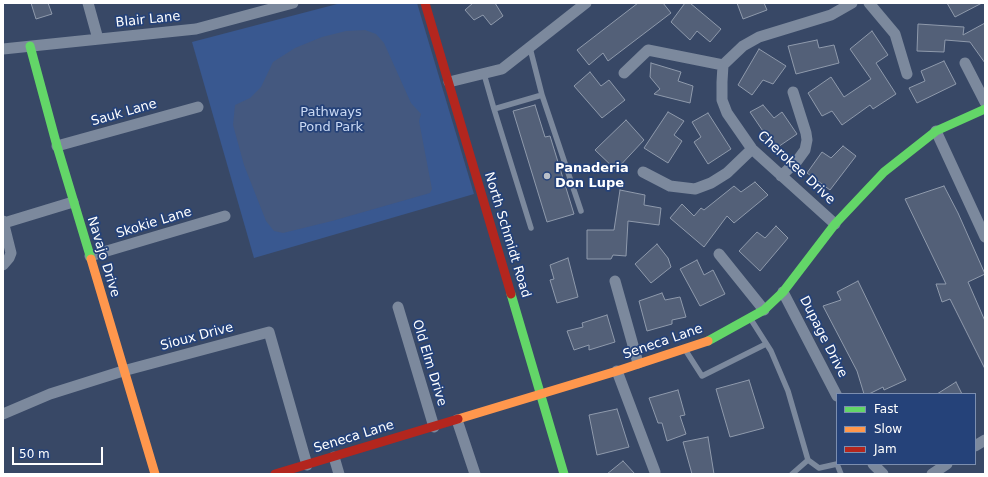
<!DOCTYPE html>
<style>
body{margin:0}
#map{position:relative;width:988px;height:477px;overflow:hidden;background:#384866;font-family:"DejaVu Sans",sans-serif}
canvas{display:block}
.frame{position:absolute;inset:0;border:4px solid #fff;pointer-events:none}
.legend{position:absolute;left:836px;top:393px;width:140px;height:72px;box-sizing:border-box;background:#254279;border:1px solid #7c8eaf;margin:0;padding:5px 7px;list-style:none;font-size:12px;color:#fff}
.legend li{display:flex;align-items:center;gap:8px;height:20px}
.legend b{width:20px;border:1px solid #7c8eaf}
.scale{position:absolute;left:12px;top:447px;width:91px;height:18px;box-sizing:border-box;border:2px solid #fff;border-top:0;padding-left:5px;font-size:12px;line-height:14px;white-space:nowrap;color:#fff;-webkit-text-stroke:3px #254279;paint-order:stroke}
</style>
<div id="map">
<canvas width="988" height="477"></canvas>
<div class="frame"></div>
<ul class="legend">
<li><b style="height:5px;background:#63d668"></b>Fast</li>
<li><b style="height:5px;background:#ff974d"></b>Slow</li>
<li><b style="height:5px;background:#b3261e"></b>Jam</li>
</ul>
<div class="scale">50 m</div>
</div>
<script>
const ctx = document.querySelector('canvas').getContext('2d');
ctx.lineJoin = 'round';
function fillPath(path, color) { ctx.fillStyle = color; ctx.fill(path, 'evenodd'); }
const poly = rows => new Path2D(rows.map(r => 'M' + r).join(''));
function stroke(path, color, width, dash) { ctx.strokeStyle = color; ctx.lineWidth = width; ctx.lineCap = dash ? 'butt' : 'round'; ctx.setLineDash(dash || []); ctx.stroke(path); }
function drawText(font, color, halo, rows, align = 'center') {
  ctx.font = font + ' "DejaVu Sans",sans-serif'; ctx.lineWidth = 3.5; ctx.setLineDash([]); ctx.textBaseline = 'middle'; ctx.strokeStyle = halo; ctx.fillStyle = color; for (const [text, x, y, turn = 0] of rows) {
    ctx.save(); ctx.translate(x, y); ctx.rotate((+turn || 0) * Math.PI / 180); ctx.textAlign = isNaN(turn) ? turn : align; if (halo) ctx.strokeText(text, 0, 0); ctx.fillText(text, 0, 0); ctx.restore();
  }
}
fillPath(poly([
 [341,3,417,3,474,194,254,258,192,42]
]), '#395890');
fillPath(poly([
 [365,30,376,34,384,43,411,103,421,114,419,121,432,189,430,193,332,221,283,233,274,231,266,221,244,165,233,125,235,105,250,98,261,87,273,62,295,48,322,37,346,31]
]), '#44587f');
const building = poly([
 [31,3,48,3,52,14,36,19,31,3],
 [473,3,495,3,503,16,491,25,483,15,474,20,465,10,473,3],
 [638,3,663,3,671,13,608,61,603,53,589,65,577,50,638,3],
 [685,3,690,3,721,29,710,42,697,31,690,40,671,22,685,3],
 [737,3,764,3,767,10,743,19,737,3],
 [947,3,982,3,955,17,947,3],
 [985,23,985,63,970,42,945,40,944,52,917,51,918,24,964,27,963,35,985,23],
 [872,31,888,55,876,63,896,94,873,109,870,105,842,125,832,111,822,116,808,93,831,77,844,97,871,79,850,49,872,31],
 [817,40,819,48,834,45,839,63,796,74,788,46,817,40],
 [759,49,786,66,773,84,763,80,752,95,738,85,759,49],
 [944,61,956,84,917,103,909,88,925,81,921,71,944,61],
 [651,63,681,72,678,81,693,86,690,103,654,94,660,89,650,77,651,63],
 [590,72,601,86,609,80,625,100,602,118,574,86,590,72],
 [535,105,545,137,550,136,574,214,547,222,513,111,535,105],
 [763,105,774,118,782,112,797,134,775,149,750,112,763,105],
 [668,112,684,121,674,135,682,141,668,163,644,148,668,112],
 [708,113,731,149,708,164,694,142,701,137,692,122,708,113],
 [626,120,644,140,616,170,595,150,626,120],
 [843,146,856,156,830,190,807,173,822,152,831,158,843,146],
 [755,182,768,195,734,223,727,216,704,247,670,218,682,204,694,216,701,208,704,210,734,186,741,192,755,182],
 [944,186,958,213,985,274,968,282,985,321,985,369,950,299,942,302,936,284,946,284,905,199,944,186],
 [620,190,645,195,644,205,661,208,659,225,628,221,626,256,613,255,611,259,587,259,587,230,614,230,620,190],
 [776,226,788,238,760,271,739,251,757,232,765,238,776,226],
 [657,244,668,258,671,267,651,283,635,264,657,244],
 [568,258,578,297,557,303,550,280,554,279,550,265,568,258],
 [697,260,704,275,713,270,725,294,700,306,680,269,697,260],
 [858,281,906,380,884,390,883,387,869,394,864,394,857,371,823,306,841,300,837,292,858,281],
 [662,293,665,300,680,297,686,317,672,320,672,324,647,331,639,301,662,293],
 [607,315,615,342,589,350,589,345,574,350,567,331,583,327,582,323,607,315],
 [749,380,764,428,730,437,716,389,749,380],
 [956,382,962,394,937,394,956,382],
 [678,390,685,415,680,416,686,434,667,441,662,423,658,423,649,398,678,390],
 [617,409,629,447,597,455,589,415,617,409],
 [708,437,714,474,692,474,683,442,708,437],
 [623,461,635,474,607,474,623,461]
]);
fillPath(building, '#536078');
stroke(building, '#8f9aac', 1);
stroke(poly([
 [484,74,494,109,542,95,530,48],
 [542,95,581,211],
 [494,109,531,228],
 [750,318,771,351,788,391,808,460,819,468,837,464],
 [686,351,702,376,766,344],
 [837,464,841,474],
 [792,474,808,460]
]), '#7c899d', 5.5);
stroke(poly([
 [88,3,98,39],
 [869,3,895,34,907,74],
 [3,49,196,29,293,3],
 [965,63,985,102],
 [624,73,648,50,723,65],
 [449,82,502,69,586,3],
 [936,131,985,237],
 [57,146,198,107],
 [643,172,670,186,695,189,711,183,727,173,752,149],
 [781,176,797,161,805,150,807,140,806,133,793,92],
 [3,221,11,253,9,258,3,265],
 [4,223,73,202],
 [835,224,752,149,727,113,722,100,722,82,723,65,743,46,759,37,831,15,852,3],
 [719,254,764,310],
 [90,256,225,216],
 [615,281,638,363],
 [783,292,837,396],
 [398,307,434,427],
 [617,371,655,472],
 [3,414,50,394,123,371,269,332,307,465],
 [457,420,475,474],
 [975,446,985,440],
 [334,457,339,474],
 [873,464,883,474],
 [932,474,947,464]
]), '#7c899d', 11);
stroke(poly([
 [30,46,57,146,91,259],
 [511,294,564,474],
 [708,341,764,310,783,292,835,224,884,172,936,131,985,109]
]), '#63d668', 9);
stroke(poly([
 [91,259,155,474],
 [458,419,617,371,708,341]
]), '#ff974d', 9);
stroke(poly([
 [425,3,511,294],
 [275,474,458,419]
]), '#b3261e', 9);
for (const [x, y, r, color] of [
 [547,176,4,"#b9bfc9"]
]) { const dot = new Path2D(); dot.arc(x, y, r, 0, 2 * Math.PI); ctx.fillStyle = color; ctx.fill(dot); stroke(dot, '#254279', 1.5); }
drawText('13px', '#fff', '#254279', [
 ["Blair Lane",148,20,-6],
 ["Sauk Lane",124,113,-16],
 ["Cherokee Drive",796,168,43],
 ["Skokie Lane",154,223,-17],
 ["North Schmidt Road",507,235,73],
 ["Navajo Drive",103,257,73],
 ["Sioux Drive",197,337,-15],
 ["Dupage Drive",823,337,63],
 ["Seneca Lane",663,342,-19],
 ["Old Elm Drive",429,363,73],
 ["Seneca Lane",354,437,-17]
]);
drawText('13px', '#cad9f3', '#254279', [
 ["Pathways",331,113],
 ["Pond Park",331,128]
]);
drawText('bold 13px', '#fff', '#254279', [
 ["Panaderia",555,169],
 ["Don Lupe",555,184]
], 'left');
</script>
